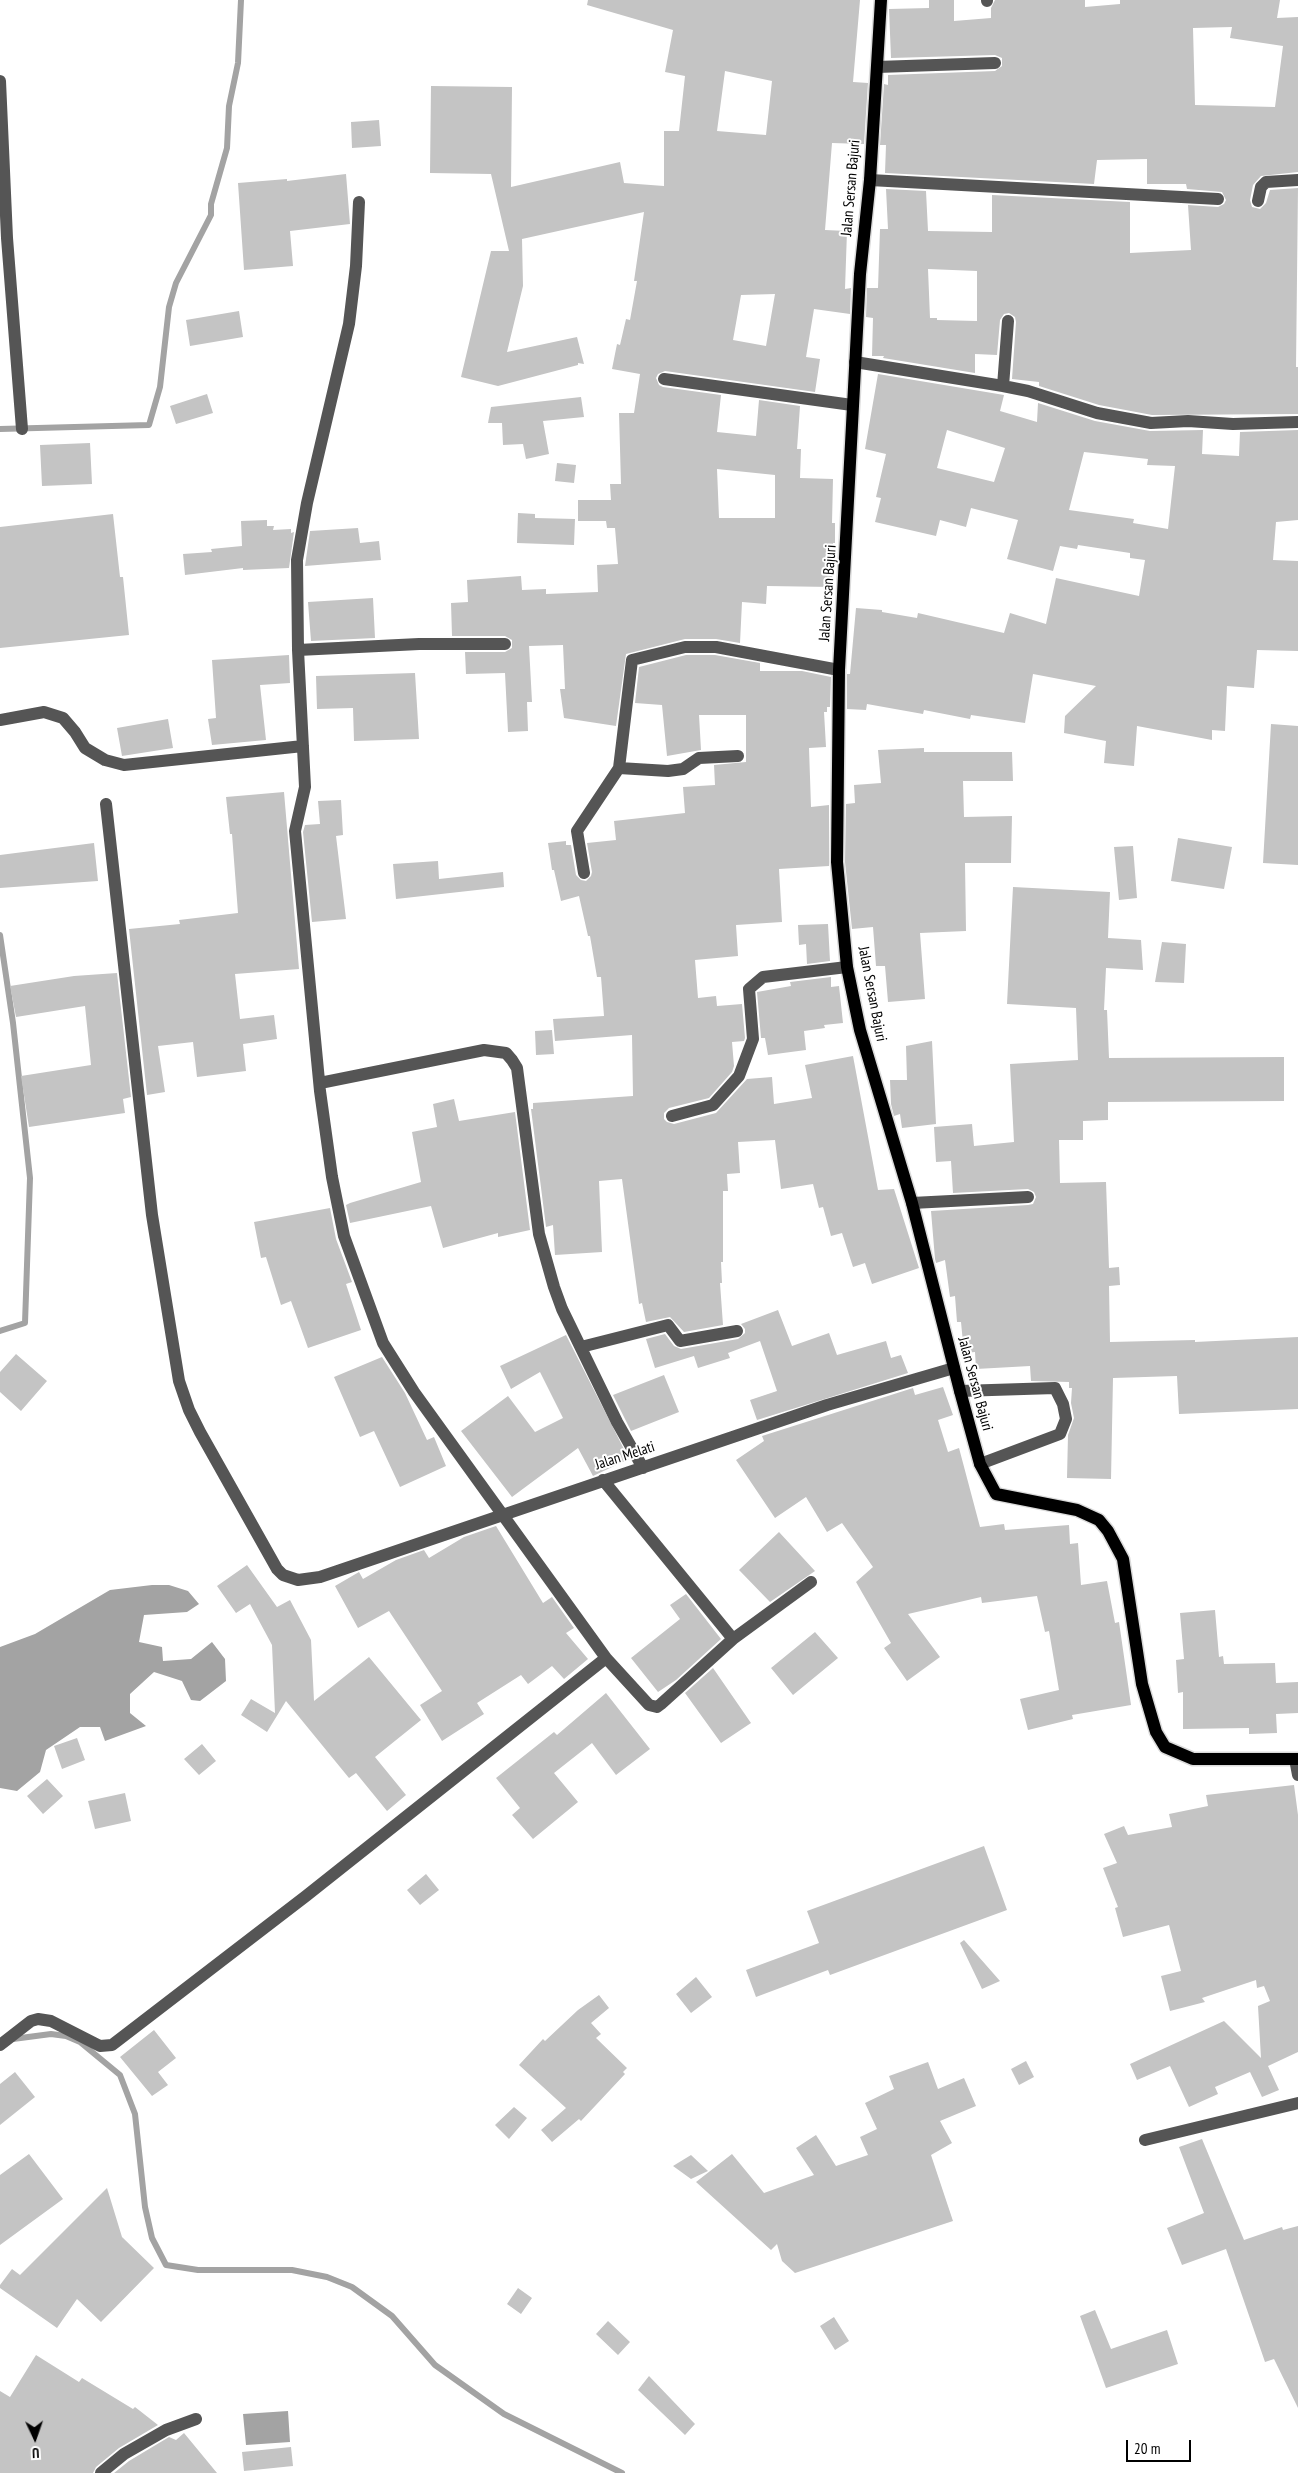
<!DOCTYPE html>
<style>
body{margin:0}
#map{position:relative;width:1298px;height:2473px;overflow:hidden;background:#fff;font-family:"PT Sans Narrow",sans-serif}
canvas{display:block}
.north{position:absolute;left:10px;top:2413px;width:50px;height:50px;-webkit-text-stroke:4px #fff;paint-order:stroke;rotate:177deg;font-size:14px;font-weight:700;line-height:20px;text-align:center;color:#000}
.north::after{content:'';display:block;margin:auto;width:18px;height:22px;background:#000;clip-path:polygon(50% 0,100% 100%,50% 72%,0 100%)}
.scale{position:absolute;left:1126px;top:2440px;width:65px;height:22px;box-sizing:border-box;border:2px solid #000;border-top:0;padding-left:6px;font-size:15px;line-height:18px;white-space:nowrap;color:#000;-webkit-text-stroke:4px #fff;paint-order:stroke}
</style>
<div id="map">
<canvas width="1298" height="2473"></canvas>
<div class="north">U</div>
<div class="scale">20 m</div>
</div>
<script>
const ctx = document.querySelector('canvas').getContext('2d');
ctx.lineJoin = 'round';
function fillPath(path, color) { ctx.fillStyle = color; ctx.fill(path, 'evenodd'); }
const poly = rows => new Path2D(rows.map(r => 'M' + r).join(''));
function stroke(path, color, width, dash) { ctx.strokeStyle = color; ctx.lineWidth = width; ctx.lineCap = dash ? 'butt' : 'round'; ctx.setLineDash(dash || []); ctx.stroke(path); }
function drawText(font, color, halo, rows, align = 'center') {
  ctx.font = font + ' "PT Sans Narrow",sans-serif'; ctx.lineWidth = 4; ctx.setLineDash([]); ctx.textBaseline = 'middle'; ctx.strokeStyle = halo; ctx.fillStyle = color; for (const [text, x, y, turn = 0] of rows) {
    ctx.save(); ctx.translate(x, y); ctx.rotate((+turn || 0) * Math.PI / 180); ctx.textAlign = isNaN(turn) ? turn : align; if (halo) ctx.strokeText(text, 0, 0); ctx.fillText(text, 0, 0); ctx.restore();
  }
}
fillPath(poly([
 [152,1585,169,1585,188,1591,199,1604,187,1612,144,1615,139,1642,162,1647,163,1661,191,1659,212,1642,225,1659,226,1681,200,1701,191,1700,182,1681,154,1672,130,1694,130,1713,146,1726,105,1741,100,1727,80,1727,46,1750,40,1772,17,1791,0,1788,0,1647,35,1634,110,1590],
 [288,2411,290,2442,246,2445,243,2414]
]), '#a3a3a3');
stroke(poly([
 [0,429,149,425,160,387,169,307,176,283,211,215,211,204,227,148,229,106,238,63,241,0],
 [0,935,13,1023,30,1178,25,1323,0,1331],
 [13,2039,51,2034,66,2036,80,2042,120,2075,135,2114,145,2207,152,2238,166,2265,198,2270,292,2270,327,2277,352,2287,392,2316,435,2365,504,2414,622,2473]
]), '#a3a3a3', 6);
fillPath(poly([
 [588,0,860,0,853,82,868,83,864,144,832,143,825,230,847,231,845,289,851,288,850,314,814,309,806,357,820,359,815,392,665,371,658,374,656,378,659,385,663,387,721,395,717,432,756,436,759,400,800,406,797,449,801,449,800,478,833,479,832,523,835,523,835,543,833,543,832,587,767,586,766,604,742,602,740,643,716,639,685,639,626,654,616,726,564,718,560,689,565,689,563,645,529,646,532,702,527,702,528,731,508,732,505,673,466,674,465,652,505,652,512,648,512,640,505,636,452,636,451,603,468,602,467,580,521,576,522,590,546,589,546,594,598,592,597,565,618,564,615,528,607,528,606,521,578,521,578,500,611,500,610,484,621,484,619,413,634,413,640,374,612,369,617,344,620,345,626,319,630,320,637,281,634,281,644,212,522,239,523,286,507,352,577,337,584,364,578,363,578,365,498,386,461,377,491,251,509,251,491,174,430,173,431,86,512,87,511,187,620,162,624,183,664,186,664,131,679,131,685,76,665,72,673,30,587,5],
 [725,71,772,81,766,135,717,131],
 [775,294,766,346,733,340,741,295],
 [717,469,775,475,775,518,719,518],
 [929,0,954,0,954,21,991,18,991,8,995,0,1085,0,1085,7,1120,4,1120,0,1280,0,1277,18,1298,17,1298,172,1261,176,1253,185,1250,200,1252,207,1260,209,1266,203,1270,190,1298,188,1296,367,1298,367,1298,414,1152,415,1099,405,1039,386,1039,382,1012,379,1016,322,1015,317,1009,313,1004,314,1000,320,997,355,975,354,975,373,883,358,884,356,872,356,873,318,866,317,867,288,878,288,880,229,888,229,886,189,926,191,928,231,992,232,992,195,1130,202,1130,253,1191,250,1188,205,1218,207,1224,204,1226,200,1222,192,1187,189,1186,184,1147,184,1147,159,1097,160,1094,184,885,173,886,145,880,145,884,84,888,85,888,75,995,71,1002,66,1002,58,995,55,891,58,889,9,929,8],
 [1232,27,1230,38,1283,46,1275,107,1195,105,1193,28],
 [928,269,977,271,977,321,937,320,937,318,930,318],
 [379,120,381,146,352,148,351,122],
 [346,174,350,224,290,231,293,266,244,270,238,183,287,179,287,181],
 [239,311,243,337,190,346,186,320],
 [878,374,1004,395,1000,411,1037,422,1038,403,1095,421,1150,431,1203,430,1202,454,1239,456,1240,432,1298,430,1298,520,1276,522,1273,560,1298,561,1298,651,1257,650,1254,688,1227,686,1225,731,1212,730,1212,740,1137,726,1134,766,1104,763,1106,741,1064,733,1065,716,1096,686,1033,674,1025,723,971,715,970,719,924,710,923,714,867,704,866,710,847,709,847,674,850,674,856,608,882,610,882,612,917,618,918,613,1004,633,1010,613,1046,624,1056,578,1139,596,1145,560,1130,558,1130,553,1078,545,1077,549,1060,546,1053,571,1007,559,1018,520,971,508,966,527,940,520,936,536,875,522,881,498,876,497,886,454,865,449],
 [947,430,1005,448,994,482,937,468],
 [1084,452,1148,459,1147,465,1175,466,1168,529,1133,523,1134,519,1069,510],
 [207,394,213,413,176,424,170,406],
 [581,397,584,417,543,421,549,454,526,459,523,444,503,445,502,423,488,423,491,407],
 [90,443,92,484,42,486,40,445],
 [557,463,576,465,574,483,555,481],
 [518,513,535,514,535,518,575,519,574,545,517,543],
 [113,514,120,577,123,577,129,635,0,648,0,527],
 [267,520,267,526,274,526,273,530,291,529,291,533,294,532,289,568,243,570,243,568,185,575,183,554,212,552,211,549,242,546,241,521],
 [358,528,360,543,379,541,381,560,305,566,310,531],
 [373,598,375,638,311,641,308,602],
 [289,655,290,683,260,685,266,740,212,745,208,719,216,718,212,660],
 [686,655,715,655,760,663,760,671,802,671,831,677,830,707,827,707,827,712,824,712,826,747,809,748,811,807,829,805,829,866,779,869,782,922,736,925,738,956,695,960,698,998,716,996,717,1006,742,1004,745,1038,744,1041,732,1042,734,1066,732,1072,709,1098,669,1108,664,1113,664,1119,667,1122,674,1124,716,1113,747,1079,772,1077,774,1104,812,1098,805,1065,853,1056,878,1190,894,1189,919,1268,872,1284,865,1263,853,1267,842,1233,831,1236,823,1207,819,1208,813,1184,781,1189,775,1140,738,1142,740,1173,727,1174,728,1191,723,1191,723,1262,721,1262,722,1283,720,1283,723,1325,684,1332,670,1317,646,1322,642,1303,639,1304,622,1179,599,1181,602,1252,555,1255,553,1225,546,1227,531,1109,533,1109,533,1103,633,1096,632,1035,555,1041,553,1019,604,1016,601,977,597,977,590,936,588,936,579,896,561,901,554,870,552,870,548,843,566,841,566,845,571,845,576,875,581,880,586,881,591,876,592,872,587,843,616,840,614,821,685,813,683,787,715,785,714,765,746,762,746,715,699,715,701,750,667,756,662,705,635,703,639,667],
 [415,673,419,739,354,741,353,708,317,709,316,676],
 [168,719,173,748,122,756,117,728],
 [1271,724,1298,726,1298,865,1263,863],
 [924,748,924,752,1012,752,1013,781,963,781,964,817,1012,816,1011,863,965,863,966,931,920,933,925,999,888,1002,885,966,876,966,873,927,852,929,845,862,846,804,855,803,854,785,881,783,878,750],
 [284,792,299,969,235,974,240,1019,274,1015,277,1039,243,1044,246,1071,197,1077,193,1042,158,1046,165,1092,147,1095,129,929,180,924,179,920,238,913,232,834,230,834,226,797],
 [341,800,343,835,336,836,346,919,312,922,303,832,305,825,320,824,318,801],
 [1178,838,1232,847,1224,889,1171,881],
 [94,843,98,881,0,888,0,855],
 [1133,846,1137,898,1119,900,1114,847],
 [438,861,439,879,503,872,504,887,396,899,393,864],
 [1013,887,1110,892,1108,938,1141,940,1143,970,1106,968,1104,1010,1107,1010,1109,1058,1284,1057,1284,1101,1108,1102,1108,1120,1083,1121,1083,1140,1059,1140,1060,1183,1106,1182,1109,1268,1119,1267,1120,1285,1109,1286,1110,1342,1195,1340,1195,1342,1298,1337,1298,1409,1179,1414,1177,1376,1113,1378,1111,1479,1067,1478,1068,1435,1074,1418,1071,1403,1072,1388,1069,1388,1069,1382,1031,1381,1030,1366,976,1369,975,1352,964,1353,961,1322,957,1322,955,1296,950,1297,945,1260,936,1263,935,1259,931,1211,1028,1205,1033,1204,1036,1197,1034,1192,1028,1189,953,1193,951,1161,936,1162,934,1127,972,1124,974,1146,1014,1142,1010,1064,1078,1060,1076,1008,1007,1004],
 [828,924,830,961,807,964,806,944,799,945,798,925],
 [1162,942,1186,944,1184,983,1155,982],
 [117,973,131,1097,123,1099,125,1113,29,1127,21,1076,91,1065,85,1006,16,1017,10,986,74,976],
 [831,977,831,987,839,986,843,1023,824,1025,825,1028,804,1031,806,1050,768,1055,765,1038,761,1038,757,992,791,986,790,982],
 [552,1030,554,1054,536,1055,535,1031],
 [932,1041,936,1124,902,1128,900,1114,894,1116,891,1104,890,1080,907,1080,906,1046],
 [454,1099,459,1121,515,1112,530,1230,498,1237,498,1233,443,1248,431,1206,350,1223,346,1205,350,1203,421,1182,412,1132,437,1127,433,1104],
 [330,1208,336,1239,352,1282,346,1284,361,1330,308,1348,291,1301,281,1305,266,1257,261,1258,254,1222],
 [778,1310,792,1346,829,1333,837,1355,886,1341,891,1358,901,1355,908,1373,757,1420,750,1400,777,1391,760,1341,728,1353,730,1358,698,1368,694,1356,655,1368,646,1339,665,1334,674,1346,681,1349,738,1339,745,1333,745,1329,741,1324],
 [566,1335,629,1459,593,1476,578,1448,512,1497,461,1431,508,1396,535,1432,563,1418,540,1372,511,1389,500,1366],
 [16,1354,47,1381,21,1411,0,1392,0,1372],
 [382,1357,405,1393,427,1440,434,1437,446,1466,400,1487,374,1431,360,1437,334,1377],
 [664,1375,679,1412,631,1431,613,1395],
 [943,1387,953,1415,938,1420,948,1452,959,1448,980,1527,1004,1524,1005,1530,1069,1525,1070,1544,1078,1543,1081,1585,1107,1581,1115,1623,1119,1622,1131,1705,1072,1715,1073,1719,1028,1730,1020,1699,1059,1690,1049,1631,1045,1632,1037,1596,982,1603,981,1597,908,1614,940,1657,907,1681,884,1648,891,1643,856,1582,873,1567,842,1523,827,1532,806,1497,775,1518,736,1460,764,1441,762,1436,913,1388,915,1395],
 [496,1526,543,1603,552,1597,574,1628,566,1633,588,1659,564,1679,552,1666,528,1684,521,1675,477,1703,484,1714,442,1741,420,1705,442,1691,389,1611,358,1628,335,1586,359,1572,363,1579,396,1560,424,1550,429,1558,464,1537],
 [779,1532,815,1571,770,1602,739,1570],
 [247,1565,277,1607,290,1600,311,1640,314,1701,369,1657,421,1720,375,1757,406,1795,387,1811,356,1773,349,1778,286,1701,267,1732,241,1715,251,1699,275,1713,272,1645,250,1604,236,1613,217,1586],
 [686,1594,721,1639,676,1680,658,1692,631,1658,680,1619,670,1605],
 [1215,1610,1219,1657,1223,1656,1224,1664,1275,1663,1276,1683,1298,1682,1298,1713,1276,1714,1277,1733,1249,1734,1249,1728,1183,1729,1183,1692,1178,1693,1176,1660,1184,1659,1180,1613],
 [815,1632,838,1658,793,1695,771,1668],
 [713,1668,751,1723,721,1743,685,1693],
 [606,1693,650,1749,616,1775,592,1743,554,1773,578,1802,533,1839,512,1815,520,1808,496,1778,554,1732,557,1735],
 [77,1738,85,1760,62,1769,54,1746],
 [202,1744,216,1761,199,1775,184,1759],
 [47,1779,63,1796,43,1814,27,1796],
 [1294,1785,1298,1815,1298,2052,1268,2066,1279,2090,1262,2097,1250,2072,1215,2087,1218,2094,1189,2107,1170,2066,1137,2080,1130,2064,1224,2021,1261,2058,1258,2006,1270,2001,1264,1986,1257,1988,1256,1980,1202,1998,1205,2002,1170,2011,1161,1976,1181,1971,1169,1925,1123,1937,1115,1908,1118,1907,1103,1868,1117,1863,1104,1834,1124,1826,1128,1835,1172,1827,1169,1814,1208,1806,1206,1795],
 [125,1793,131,1821,95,1829,88,1801],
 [984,1846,1007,1910,830,1975,828,1970,756,1997,746,1970,819,1943,807,1911],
 [426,1874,439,1890,420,1905,407,1890],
 [964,1940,1000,1981,982,1989,960,1943],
 [696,1977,712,1997,691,2013,676,1994],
 [599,1995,609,2008,591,2023,601,2034,596,2038,627,2068,623,2072,625,2074,581,2121,579,2119,552,2142,541,2130,566,2108,519,2065,543,2039,545,2041,578,2010],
 [154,2030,176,2058,158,2072,168,2085,152,2096,120,2057],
 [1026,2061,1034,2077,1019,2085,1011,2069],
 [928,2062,938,2089,964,2078,976,2106,940,2121,952,2143,931,2155,953,2221,795,2273,782,2261,777,2244,771,2250,696,2182,732,2154,764,2193,814,2175,796,2148,816,2135,836,2166,868,2155,860,2137,877,2129,865,2103,894,2089,889,2076],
 [15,2072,35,2097,0,2125,0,2084],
 [514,2107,527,2118,509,2139,495,2125],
 [1202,2139,1244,2240,1282,2227,1283,2230,1298,2226,1298,2408,1274,2359,1265,2362,1226,2249,1182,2265,1167,2228,1204,2213,1179,2147],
 [29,2154,63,2199,0,2245,0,2175],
 [691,2155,708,2171,691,2179,673,2166],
 [107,2188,122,2237,154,2268,101,2322,77,2299,57,2328,0,2288,0,2285,12,2269,20,2275],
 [518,2288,532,2298,521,2314,507,2304],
 [1095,2310,1111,2349,1167,2330,1178,2364,1106,2388,1080,2316],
 [834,2317,849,2341,835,2350,820,2326],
 [608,2321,630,2342,618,2355,596,2334],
 [36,2355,79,2382,82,2378,133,2409,135,2407,158,2425,119,2448,96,2467,93,2473,0,2473,0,2391,10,2397],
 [649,2376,695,2424,685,2435,638,2390],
 [184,2433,217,2473,114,2473,129,2461,169,2437,176,2440],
 [291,2447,293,2466,244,2471,242,2452]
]), '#c4c4c4');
const major = poly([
 [881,0,870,180,860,274,839,670,837,862,847,967,860,1030,912,1203,960,1391,980,1464,996,1494,1077,1510,1099,1520,1108,1531,1123,1559,1142,1684,1156,1732,1165,1747,1193,1759,1298,1759]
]);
stroke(major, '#dbdbdb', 15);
stroke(poly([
 [987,1,987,0],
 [877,67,995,63],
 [0,81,7,238,22,429],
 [870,180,1218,199],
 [1258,201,1261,187,1266,182,1298,180],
 [359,202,356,266,349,324,307,503,297,560,298,650,305,787,295,831,320,1091,332,1177,344,1236,383,1343,414,1392,606,1658,649,1705,657,1707,661,1704,733,1639,811,1582],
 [1008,321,1003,386,1028,391,1097,413,1151,423,1188,421,1233,424,1298,422],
 [855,362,1003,386],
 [664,379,852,405],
 [298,650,419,644,505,644],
 [0,720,44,712,63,718,75,732,85,748,105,760,124,765,303,746],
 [619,768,668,771,683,769,699,758,738,756],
 [106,804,152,1215,179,1381,189,1410,200,1432,277,1569,283,1575,298,1580,320,1577,827,1405,954,1368],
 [584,873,577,831,619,768,632,660,685,647,716,647,839,670],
 [320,1083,484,1050,506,1053,512,1060,517,1068,539,1234,554,1287,562,1309,617,1422,643,1468],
 [672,1116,713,1105,739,1076,753,1039,749,989,763,977,847,967],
 [912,1203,1028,1197],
 [581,1347,668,1325,680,1341,737,1331],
 [960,1391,1055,1388,1063,1404,1066,1419,1060,1434,980,1464],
 [603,1480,733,1639],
 [1295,1759,1298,1775],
 [0,2045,31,2021,38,2019,51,2021,100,2046,112,2045,306,1896,606,1658],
 [1145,2140,1298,2103],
 [101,2473,124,2454,166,2430,196,2419]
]), '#555', 12);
stroke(major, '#000', 12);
drawText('15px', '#000', '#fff', [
 ["Jalan Sersan Bajuri",851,188,-85],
 ["Jalan Sersan Bajuri",828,593,-86],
 ["Jalan Sersan Bajuri",872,994,79],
 ["Jalan Sersan Bajuri",975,1384,75],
 ["Jalan Melati",625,1456,-18]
]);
</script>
